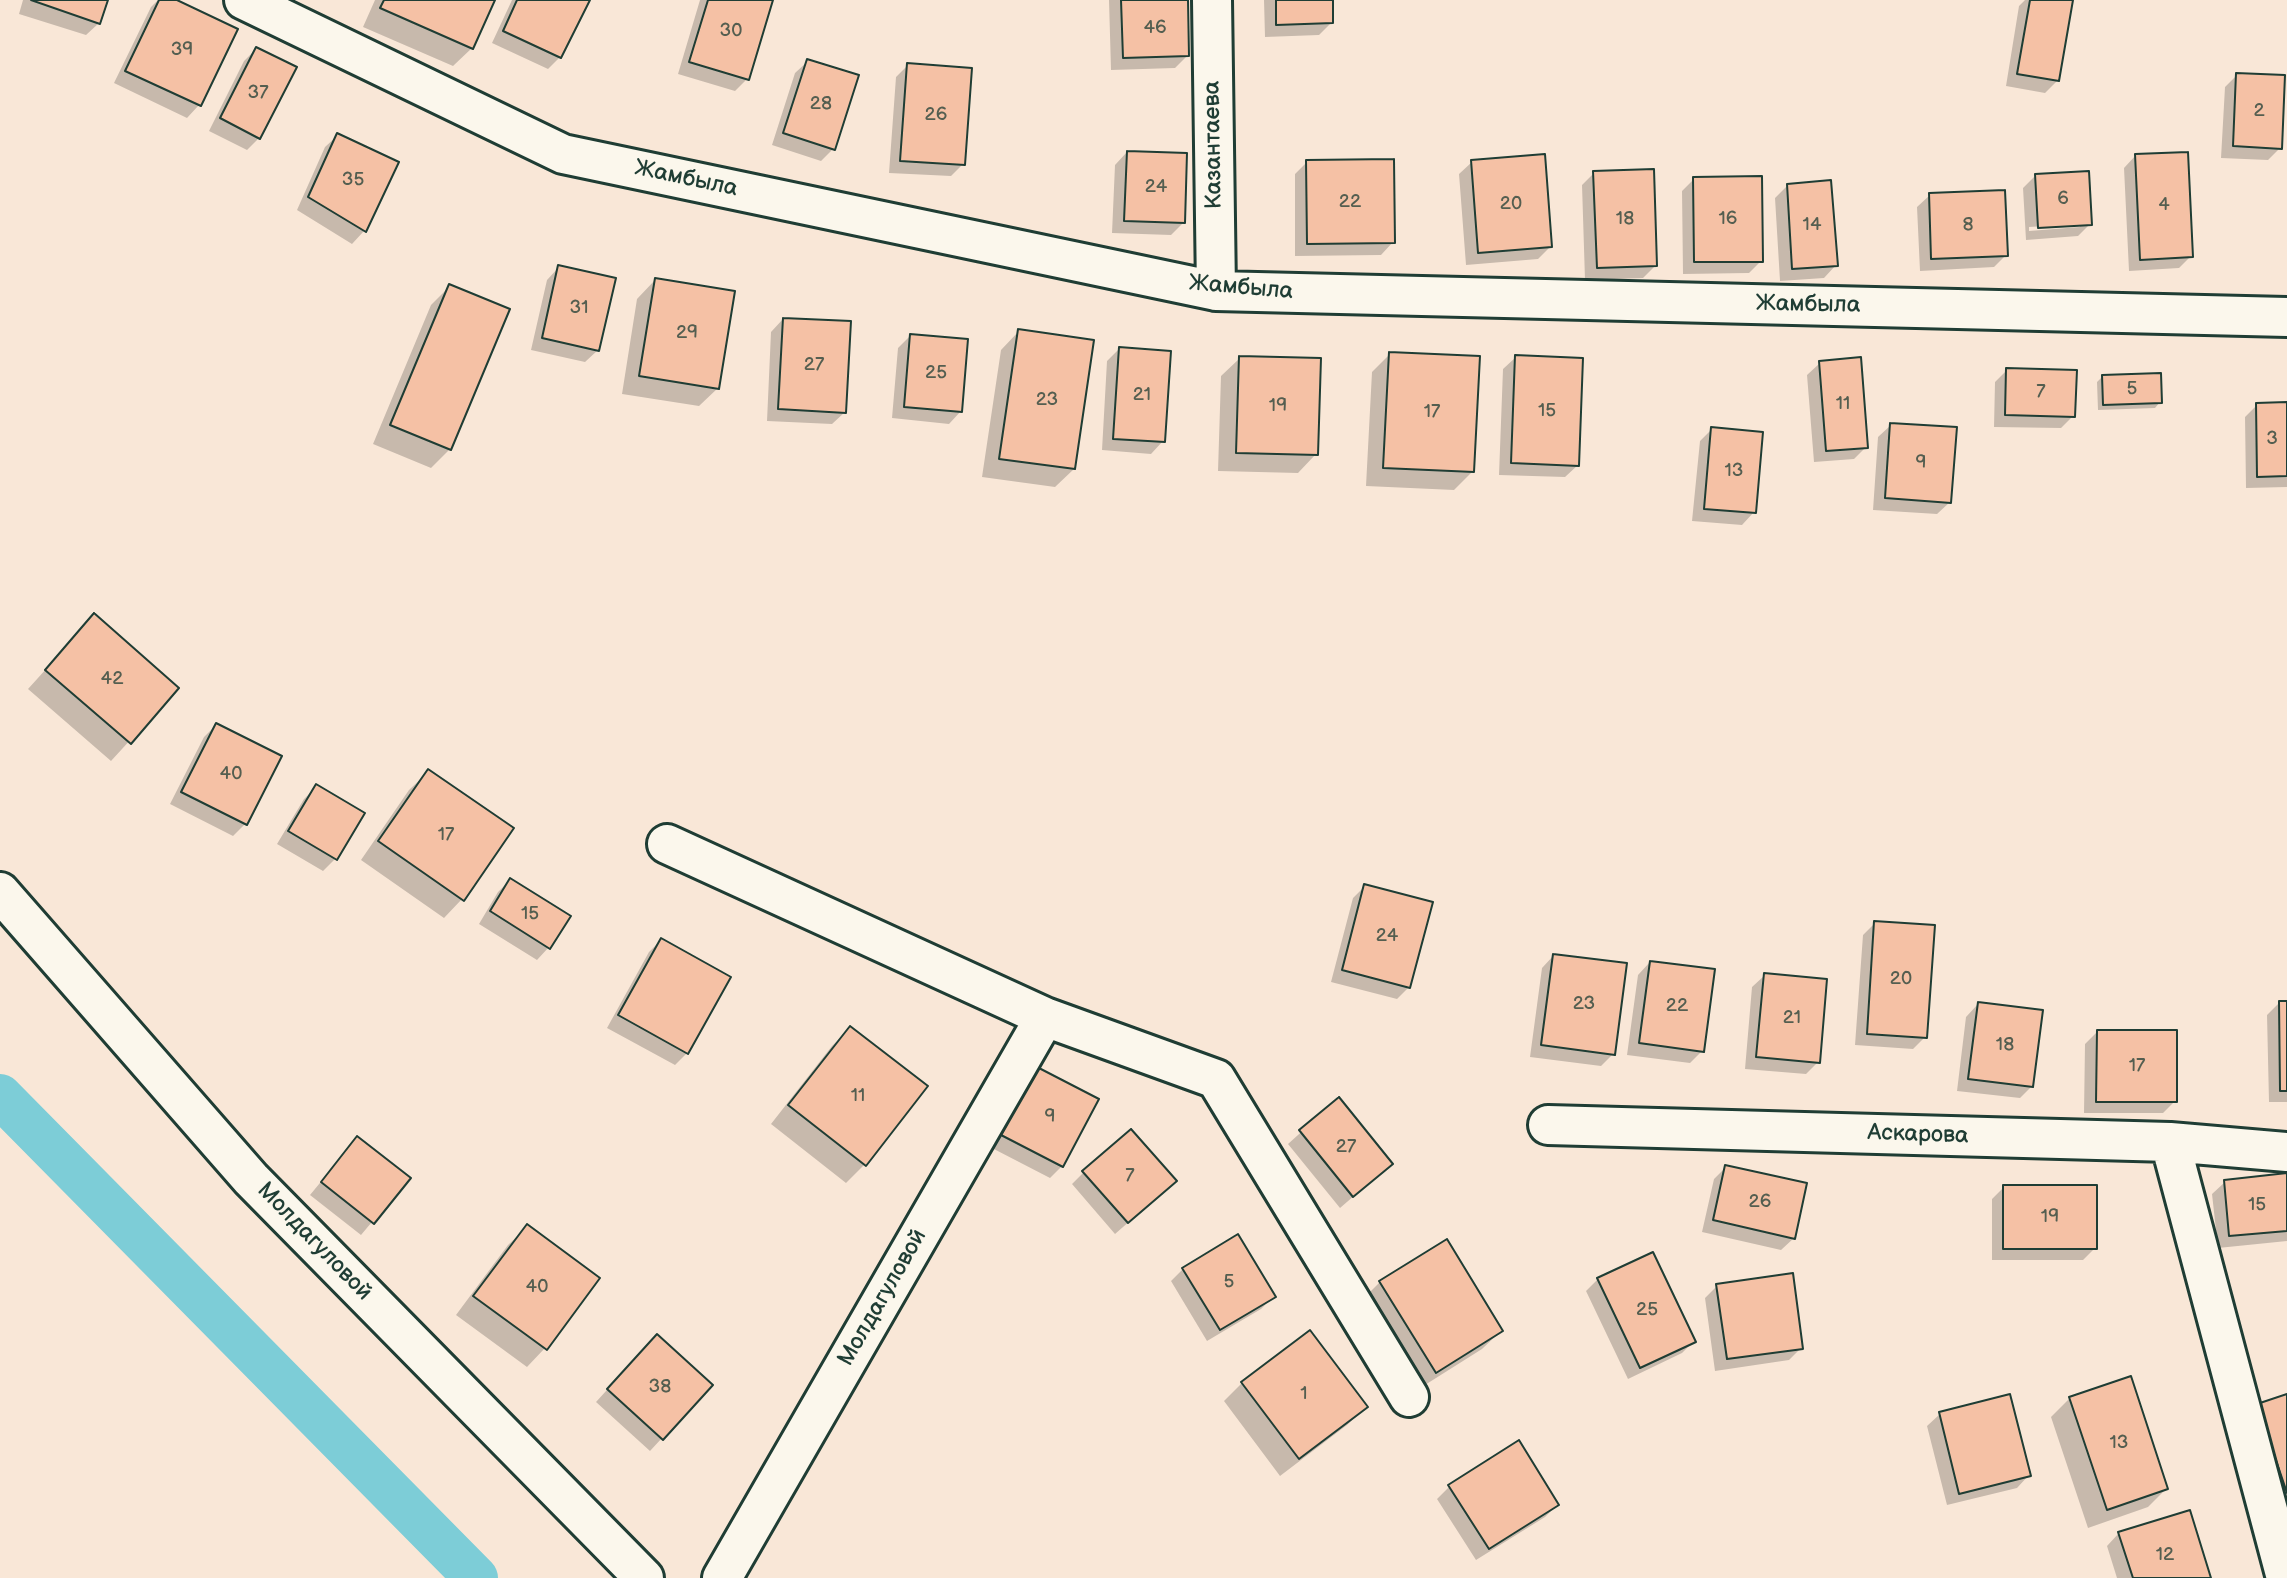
<!DOCTYPE html>
<meta charset="utf-8">
<style>
body{margin:0}
canvas{display:block;background:#f9e7d7}
</style>
<canvas width="2287" height="1578"></canvas>
<script>
const ctx = document.querySelector('canvas').getContext('2d');
ctx.lineJoin = 'round';
function fillPath(path, color) { ctx.fillStyle = color; ctx.fill(path, 'evenodd'); }
const poly = rows => new Path2D(rows.map(r => 'M' + r).join(''));
function stroke(path, color, width, dash) { ctx.strokeStyle = color; ctx.lineWidth = width; ctx.lineCap = dash ? 'butt' : 'round'; ctx.setLineDash(dash || []); ctx.stroke(path); }
function drawText(font, color, halo, rows, align = 'center') {
  ctx.font = font + ' "Balsamiq Sans",sans-serif'; ctx.lineWidth = 5; ctx.setLineDash([]); ctx.textBaseline = 'middle'; ctx.strokeStyle = halo; ctx.fillStyle = color; for (const [text, x, y, turn = 0] of rows) {
    ctx.save(); ctx.translate(x, y); ctx.rotate((+turn || 0) * Math.PI / 180); ctx.textAlign = isNaN(turn) ? turn : align; if (halo) ctx.strokeText(text, 0, 0); ctx.fillText(text, 0, 0); ctx.restore();
  }
}
fillPath(poly([
 [23,0,106,0,99,23,86,35,19,14],
 [158,0,173,0,236,30,199,105,187,118,114,83,151,7],
 [375,0,493,0,472,48,453,66,363,27],
 [512,0,588,0,560,57,548,69,492,43],
 [700,0,771,0,747,79,735,91,678,74],
 [1109,0,1186,0,1188,55,1175,68,1111,70],
 [1264,0,1331,0,1332,22,1319,35,1265,37],
 [2025,0,2071,0,2058,80,2045,93,2006,86,2019,6],
 [256,49,259,138,247,150,209,131,244,61],
 [808,61,833,149,821,161,772,145,795,73],
 [908,65,963,164,951,176,889,173,896,77],
 [2237,75,2280,148,2268,160,2221,158,2225,87],
 [338,135,397,163,364,231,352,244,297,210,325,147],
 [1127,152,1183,223,1171,235,1112,233,1115,165],
 [2136,155,2191,256,2179,268,2129,271,2124,168],
 [1307,162,1393,242,1381,255,1295,256,1295,174],
 [1472,162,1550,247,1538,259,1466,265,1459,174],
 [1594,173,1655,266,1643,278,1585,280,1582,185],
 [2035,176,2090,224,2078,236,2026,240,2023,188],
 [2080,224,2080,227,2029,231,2029,227],
 [1694,179,1761,261,1749,273,1683,274,1682,191],
 [1787,186,1836,265,1824,278,1780,281,1775,198],
 [1930,195,2006,255,1994,267,1920,271,1917,207],
 [559,267,598,350,585,362,531,350,547,280],
 [655,280,718,388,699,406,622,394,637,299],
 [449,287,450,449,431,468,373,444,431,305],
 [783,319,845,412,832,424,767,421,771,332],
 [1019,331,1074,469,1055,487,982,477,1001,350],
 [911,335,961,411,949,424,892,418,898,348],
 [1119,349,1163,441,1151,454,1102,450,1107,361],
 [1390,354,1472,472,1454,490,1366,486,1372,372],
 [1516,357,1578,465,1565,477,1499,475,1503,369],
 [1240,358,1316,454,1298,473,1218,471,1221,376],
 [1820,363,1866,447,1854,459,1814,462,1807,375],
 [2007,370,2073,416,2061,428,1994,427,1995,382],
 [2103,376,2160,402,2155,408,2098,410,2097,382],
 [2287,404,2287,487,2246,488,2245,417,2257,405],
 [1891,425,1950,502,1937,514,1873,510,1878,437],
 [1712,429,1754,512,1742,525,1692,521,1700,441],
 [94,616,177,689,111,761,28,689],
 [216,725,245,824,233,836,170,804,204,737],
 [428,772,462,899,444,918,361,860,409,790],
 [316,787,335,859,323,871,277,844,304,799],
 [510,880,549,947,537,960,479,924,498,892],
 [1365,886,1409,987,1397,999,1331,982,1353,898],
 [1875,923,1925,1037,1913,1049,1855,1045,1863,935],
 [661,940,687,1053,675,1065,607,1028,649,952],
 [1554,955,1613,1054,1601,1066,1530,1057,1542,968],
 [1650,962,1702,1051,1690,1063,1627,1055,1638,975],
 [1765,975,1818,1062,1806,1074,1745,1069,1752,987],
 [2279,1003,2287,1003,2287,1102,2269,1102,2267,1015],
 [1978,1004,2032,1086,2020,1098,1957,1091,1966,1017],
 [850,1028,864,1165,846,1183,771,1124,832,1046],
 [2097,1032,2175,1101,2163,1113,2084,1113,2085,1044],
 [1025,1081,1062,1166,1050,1178,990,1147],
 [1338,1099,1391,1164,1340,1208,1288,1144],
 [357,1138,408,1179,361,1235,310,1195],
 [1726,1167,1794,1238,1781,1250,1702,1232,1714,1179],
 [1084,1172,1162,1193,1115,1234,1072,1184],
 [2287,1175,2287,1241,2218,1248,2212,1194,2225,1182],
 [2004,1187,2095,1248,2083,1260,1992,1260,1992,1199],
 [527,1227,545,1348,527,1367,456,1315,508,1245],
 [1183,1269,1273,1297,1261,1309,1207,1341,1171,1281],
 [1598,1279,1694,1341,1682,1353,1628,1379,1586,1291],
 [1380,1282,1501,1331,1482,1349,1417,1390,1362,1300],
 [1717,1286,1801,1348,1789,1360,1715,1371,1705,1298],
 [645,1348,711,1385,650,1451,596,1402],
 [1242,1383,1366,1407,1347,1425,1280,1476,1224,1401],
 [2287,1395,2287,1506,2277,1510,2258,1405],
 [2070,1398,2166,1489,2148,1507,2088,1528,2051,1417],
 [1940,1414,2029,1475,2017,1488,1947,1505,1927,1426],
 [1449,1487,1557,1505,1545,1517,1476,1560,1437,1499],
 [2119,1533,2209,1578,2117,1578,2107,1546]
]), '#0003');
stroke(poly([
 [0,1096,476,1578]
]), '#7dcdd7', 44);
const building = poly([
 [31,0,108,0,100,24,31,0],
 [159,0,177,0,238,29,201,106,125,71,159,0],
 [384,0,495,0,473,49,380,8,384,0],
 [517,0,590,0,561,58,503,31,517,0],
 [708,0,773,0,749,80,689,62,708,0],
 [1121,0,1188,0,1189,56,1123,58,1121,0],
 [1276,0,1333,0,1333,23,1276,25,1276,0],
 [2030,0,2073,0,2059,81,2017,74,2030,0],
 [256,47,297,67,260,139,220,118,256,47],
 [807,59,859,75,835,150,783,133,807,59],
 [907,63,972,68,965,165,900,161,907,63],
 [2236,73,2285,75,2282,149,2233,146,2236,73],
 [337,133,399,162,366,232,308,197,337,133],
 [1127,151,1187,153,1185,223,1124,221,1127,151],
 [2188,152,2193,257,2140,260,2135,154,2188,152],
 [1545,154,1552,247,1478,253,1471,160,1545,154],
 [1394,159,1395,243,1307,244,1306,160,1394,159],
 [1654,169,1657,266,1597,268,1593,171,1654,169],
 [2089,171,2092,225,2038,228,2035,174,2089,171],
 [1762,176,1763,262,1694,262,1693,177,1762,176],
 [1831,180,1838,266,1792,269,1787,184,1831,180],
 [2005,190,2008,256,1931,259,1929,193,2005,190],
 [558,265,616,278,599,351,542,338,558,265],
 [655,278,735,291,719,389,639,376,655,278],
 [449,284,510,309,451,450,390,425,449,284],
 [783,318,851,321,846,413,778,409,783,318],
 [1018,329,1094,340,1075,469,999,459,1018,329],
 [910,334,968,339,962,412,904,407,910,334],
 [1119,347,1171,351,1165,442,1113,439,1119,347],
 [1389,352,1480,356,1474,472,1383,468,1389,352],
 [1515,355,1583,358,1579,466,1511,463,1515,355],
 [1239,356,1321,358,1318,455,1236,453,1239,356],
 [1861,357,1868,448,1826,451,1819,361,1861,357],
 [2006,368,2077,370,2075,417,2005,415,2006,368],
 [2161,373,2162,403,2103,405,2102,375,2161,373],
 [2287,402,2287,476,2257,477,2256,403,2287,402],
 [1890,423,1957,427,1951,503,1885,498,1890,423],
 [1711,427,1763,432,1756,513,1704,509,1711,427],
 [94,613,179,688,131,744,45,670,94,613],
 [216,723,282,756,247,825,181,792,216,723],
 [428,769,514,828,464,901,378,841,428,769],
 [316,784,365,813,337,860,288,831,316,784],
 [510,878,571,916,550,949,490,911,510,878],
 [1364,884,1433,902,1410,988,1342,970,1364,884],
 [1874,921,1935,925,1927,1038,1867,1034,1874,921],
 [661,938,731,977,688,1054,618,1015,661,938],
 [1553,954,1627,963,1615,1055,1541,1045,1553,954],
 [1650,961,1715,969,1704,1052,1639,1043,1650,961],
 [1764,973,1827,979,1820,1063,1756,1057,1764,973],
 [2279,1001,2287,1001,2287,1091,2280,1091,2279,1001],
 [1978,1002,2043,1010,2033,1087,1968,1079,1978,1002],
 [850,1026,928,1086,866,1166,788,1105,850,1026],
 [2097,1030,2177,1030,2177,1102,2096,1102,2097,1030],
 [1037,1067,1099,1099,1063,1167,1001,1135,1037,1067],
 [1339,1097,1393,1164,1353,1197,1299,1130,1339,1097],
 [1131,1129,1177,1181,1128,1223,1082,1171,1131,1129],
 [357,1136,411,1178,374,1224,321,1182,357,1136],
 [1725,1165,1807,1183,1795,1239,1713,1220,1725,1165],
 [2287,1173,2287,1231,2229,1236,2224,1180,2287,1173],
 [2003,1185,2097,1185,2097,1249,2003,1249,2003,1185],
 [527,1224,600,1278,547,1350,473,1296,527,1224],
 [1238,1234,1276,1297,1220,1330,1182,1268,1238,1234],
 [1447,1239,1503,1331,1436,1373,1379,1281,1447,1239],
 [1653,1252,1696,1342,1640,1368,1597,1278,1653,1252],
 [1793,1273,1803,1349,1727,1359,1716,1284,1793,1273],
 [1310,1330,1368,1407,1299,1459,1241,1382,1310,1330],
 [657,1334,713,1385,663,1440,607,1389,657,1334],
 [2131,1376,2168,1489,2107,1510,2069,1397,2131,1376],
 [2010,1394,2031,1476,1959,1494,1939,1412,2010,1394],
 [2287,1394,2287,1493,2257,1404,2287,1394],
 [1519,1440,1559,1505,1489,1549,1448,1485,1519,1440],
 [2190,1510,2211,1578,2133,1578,2118,1532,2190,1510]
]);
fillPath(building, '#f5c1a5');
stroke(building, '#1f3d34', 2);
const street = poly([
 [244,0,563,154,1216,291,2287,317],
 [1212,0,1216,291],
 [667,844,1045,1017,1216,1079,1409,1397],
 [0,892,251,1179,644,1578],
 [1548,1125,2170,1142,2287,1152],
 [2170,1142,2286,1578],
 [722,1578,1045,1017]
]);
stroke(street, '#1f3d34', 44);
stroke(street, '#fbf7ec', 38);
drawText('19px', '#545e50', null, [
 ["46",1155,28],
 ["30",731,31],
 ["39",182,50],
 ["37",258,93],
 ["28",821,104],
 ["2",2259,111],
 ["26",936,115],
 ["35",353,180],
 ["24",1156,187],
 ["6",2063,199],
 ["22",1350,202],
 ["20",1511,204],
 ["4",2164,205],
 ["18",1625,219],
 ["16",1728,219],
 ["14",1812,225],
 ["8",1968,225],
 ["31",579,308],
 ["29",687,333],
 ["27",814,365],
 ["25",936,373],
 ["5",2132,389],
 ["7",2041,392],
 ["21",1142,395],
 ["23",1047,400],
 ["11",1843,404],
 ["19",1278,406],
 ["15",1547,411],
 ["17",1432,412],
 ["3",2272,439],
 ["9",1921,463],
 ["13",1734,471],
 ["42",112,679],
 ["40",231,774],
 ["17",446,835],
 ["15",530,914],
 ["24",1387,936],
 ["20",1901,979],
 ["23",1584,1004],
 ["22",1677,1006],
 ["21",1792,1018],
 ["18",2005,1045],
 ["17",2137,1066],
 ["11",858,1096],
 ["9",1050,1117],
 ["27",1346,1147],
 ["7",1130,1176],
 ["26",1760,1202],
 ["15",2257,1205],
 ["19",2050,1217],
 ["5",1229,1282],
 ["40",537,1287],
 ["25",1647,1310],
 ["38",660,1387],
 ["1",1304,1394],
 ["13",2119,1443],
 ["12",2165,1555]
]);
drawText('23px', '#1f3d34', '#fbf7ec', [
 ["Казантаева",1214,145,-91],
 ["Жамбыла",686,179,12],
 ["Жамбыла",1241,288,5],
 ["Жамбыла",1808,305,1],
 ["Аскарова",1918,1135,2],
 ["Молдагуловой",314,1242,46],
 ["Молдагуловой",883,1298,-60]
]);
</script>
